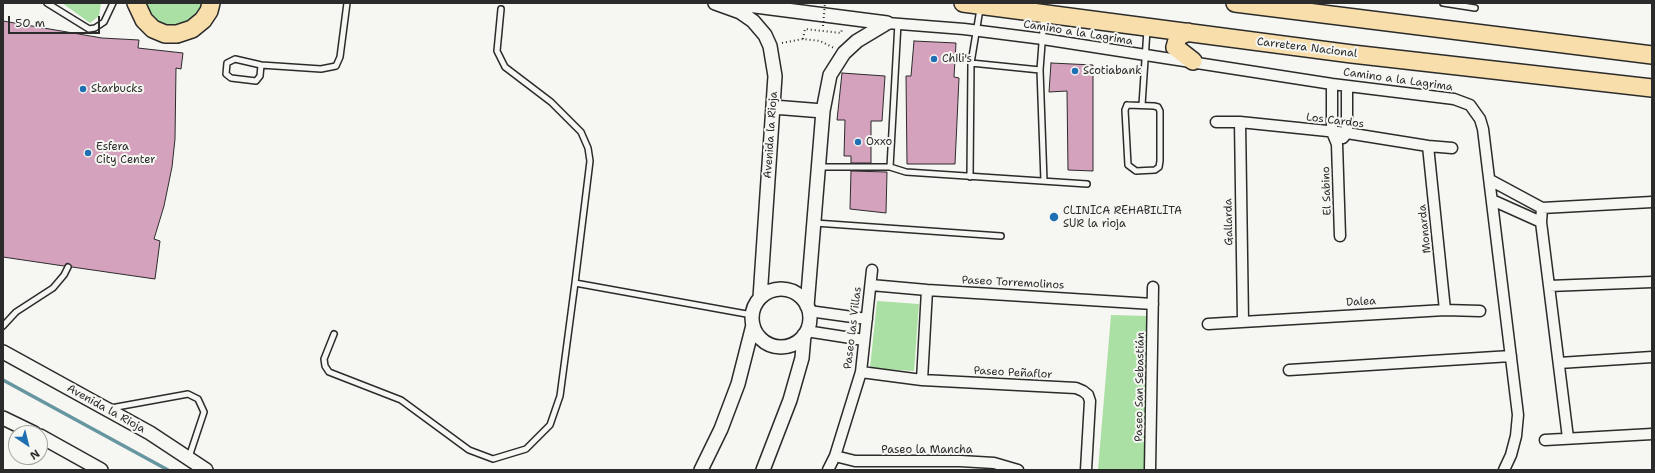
<!DOCTYPE html>
<meta charset="utf-8">
<style>
body{margin:0}
#map{position:relative;width:1655px;height:473px;overflow:hidden;background:#f6f6f2;font-family:"Shantell Sans",sans-serif}
canvas{display:block}
.frame{position:absolute;inset:0;border:4px solid #2b2b2b;pointer-events:none}
.north{position:absolute;left:8px;top:425px;width:40px;height:40px;box-sizing:border-box;background:#f6f6f2;border:1px solid #a5a5a2;border-radius:50%;rotate:145deg;font-size:11px;font-weight:700;line-height:16px;text-align:center;color:#2b2b2b}
.north::after{content:'';display:block;margin:auto;width:14px;height:18px;background:#1f6fb2;clip-path:polygon(50% 0,100% 100%,50% 72%,0 100%)}
.scale{position:absolute;left:8px;top:16px;width:92px;height:18px;box-sizing:border-box;border:2px solid #2b2b2b;border-top:0;padding-left:5px;font-size:12px;line-height:14px;white-space:nowrap;color:#2b2b2b;-webkit-text-stroke:3px #f6f6f2;paint-order:stroke}
</style>
<div id="map">
<canvas width="1655" height="473"></canvas>
<div class="frame"></div>
<div class="north">N</div>
<div class="scale">50 m</div>
</div>
<script>
const ctx = document.querySelector('canvas').getContext('2d');
ctx.lineJoin = 'round';
function fillPath(path, color) { ctx.fillStyle = color; ctx.fill(path, 'evenodd'); }
const poly = rows => new Path2D(rows.map(r => 'M' + r).join(''));
function stroke(path, color, width, dash) { ctx.strokeStyle = color; ctx.lineWidth = width; ctx.lineCap = dash ? 'butt' : 'round'; ctx.setLineDash(dash || []); ctx.stroke(path); }
function drawText(font, color, halo, rows, align = 'center') {
  ctx.font = font + ' "Shantell Sans",sans-serif'; ctx.lineWidth = 4; ctx.setLineDash([]); ctx.textBaseline = 'middle'; ctx.strokeStyle = halo; ctx.fillStyle = color; for (const [text, x, y, turn = 0] of rows) {
    ctx.save(); ctx.translate(x, y); ctx.rotate((+turn || 0) * Math.PI / 180); ctx.textAlign = isNaN(turn) ? turn : align; if (halo) ctx.strokeText(text, 0, 0); ctx.fillText(text, 0, 0); ctx.restore();
  }
}
fillPath(poly([
 [62,3,101,3,99,16,90,23],
 [144,3,207,3,204,12,183,25,171,26,158,22,146,10],
 [877,301,919,304,914,371,870,368],
 [1111,315,1148,316,1144,470,1098,470]
]), '#aae0a3');
stroke(poly([
 [3,380,168,470]
]), '#66969f', 3.5);
const building = poly([
 [3,21,102,38,139,40,138,48,183,53,181,69,176,68,175,139,172,167,164,206,154,239,160,241,155,279,72,267,68,263,64,266,3,257,3,21],
 [914,41,956,43,954,77,959,78,955,164,907,164,906,76,911,76,914,41],
 [1051,63,1093,65,1093,171,1068,170,1067,91,1049,92,1051,63],
 [842,73,885,76,882,121,871,121,871,163,851,163,851,156,844,156,845,120,837,120,842,73],
 [851,171,887,172,886,213,850,209,851,171]
]);
fillPath(building, '#d5a2bd');
stroke(building, '#2b2b2b', 1);
const service = poly([
 [47,3,89,29,95,28,104,22,113,3],
 [1443,3,1475,8],
 [501,9,497,51,505,67,551,102,581,132,588,148,590,161,575,283,752,315],
 [971,63,1040,70],
 [261,65,260,76,256,81,231,78,226,74,227,63,235,59,261,65,321,69,336,66,340,57,347,3],
 [1127,105,1154,106,1158,107,1160,111,1160,161,1159,167,1155,170,1136,171,1128,165,1125,110,1127,105],
 [1142,105,1147,30],
 [819,167,890,167,906,172,1087,184],
 [890,167,898,23],
 [970,177,971,63,980,9],
 [1044,181,1040,70,1044,17],
 [815,223,1001,236],
 [3,326,16,312,53,288,64,275,68,267],
 [334,334,324,359,325,366,329,372,401,400,469,450,493,459,526,449,550,425,560,396,575,283],
 [111,408,188,394,198,399,204,412,189,457]
]);
const minor = poly([
 [887,23,964,29,1043,39,1332,84,1454,99,1470,105,1480,119,1483,129,1518,415,1516,436,1511,455,1504,470],
 [1332,84,1332,132,1337,144,1340,236],
 [1216,122,1240,122,1347,133,1428,146,1452,148],
 [1240,122,1243,321],
 [1343,138,1347,133,1347,86],
 [1428,146,1445,310],
 [1490,180,1542,208],
 [1492,200,1541,222],
 [871,285,927,290,1153,304],
 [1549,286,1652,282],
 [809,311,867,319],
 [1208,324,1445,310,1480,311],
 [806,331,864,340],
 [1559,363,1652,357],
 [1289,370,1511,356],
 [861,372,922,380,1076,388,1083,391,1088,395,1090,401,1086,470],
 [922,380,927,290],
 [1568,438,1541,222,1542,208,1652,202],
 [1545,440,1652,434],
 [835,456,855,461,960,461,994,463,1018,470],
 [828,470,835,456,861,372,872,270],
 [1150,470,1153,287]
]);
const tertiary = poly([
 [715,3,740,12,753,21,765,35,770,46,775,76,760,298],
 [732,3,887,23],
 [773,107,823,111],
 '752 318a29 29 0 1 1 58 0a29 29 0 1 1-58 0Z',
 [807,306,823,111,830,75,844,53,857,41,887,23],
 [3,352,150,433,206,470],
 [3,418,34,433],
 [40,436,101,470],
 [701,470,721,429,738,384,753,325],
 [763,470,790,400,802,358,804,335]
]);
const trunk = poly([
 [136,3,144,20,153,29,165,34,177,34,192,29,203,20,209,11,211,3],
 [963,3,1352,54,1652,88],
 [1235,3,1652,55],
 [1188,32,1178,37,1175,47,1193,61]
]);
stroke(service, '#2b2b2b', 8);
stroke(minor, '#2b2b2b', 13);
stroke(tertiary, '#2b2b2b', 16);
stroke(trunk, '#2b2b2b', 20);
stroke(poly([
 [803,39,805,29,841,33,842,29],
 [782,43,803,39,820,41,834,48]
]), '#2b2b2b', 2, [1, 3]);
stroke(service, '#f6f6f2', 5);
stroke(minor, '#f6f6f2', 10);
stroke(tertiary, '#f6f6f2', 13);
stroke(trunk, '#f8deab', 17);
stroke(poly([
 [823,26,825,3]
]), '#2b2b2b', 2, [1, 3]);
for (const [x, y, r, color] of [
 [934,59,4,"#1f6fb2"],
 [1075,71,4,"#1f6fb2"],
 [83,89,4,"#1f6fb2"],
 [858,142,4,"#1f6fb2"],
 [88,153,4,"#1f6fb2"],
 [1054,217,5,"#1f6fb2"]
]) { const dot = new Path2D(); dot.arc(x, y, r, 0, 2 * Math.PI); ctx.fillStyle = color; ctx.fill(dot); stroke(dot, '#f6f6f2', 1.5); }
drawText('11px', '#2b2b2b', '#f6f6f2', [
 ["Camino a la Lagrima",1078,33,9],
 ["Carretera Nacional",1307,48,7],
 ["Camino a la Lagrima",1398,80,8],
 ["Los Cardos",1335,121,7],
 ["Avenida la Rioja",771,135,-86],
 ["El Sabino",1327,191,-92],
 ["Gallarda",1229,222,-91],
 ["Monarda",1425,229,-96],
 ["Paseo Torremolinos",1013,283,3],
 ["Dalea",1361,302,-3],
 ["Paseo las Villas",853,328,-83],
 ["Paseo Peñaflor",1013,373,3],
 ["Paseo San Sebastián",1140,387,-89],
 ["Avenida la Rioja",106,409,29],
 ["Paseo la Mancha",927,450]
]);
drawText('11px', '#2b2b2b', '#f6f6f2', [
 ["Chili's",942,59],
 ["Scotiabank",1083,71],
 ["Starbucks",91,89],
 ["Oxxo",866,142],
 ["Esfera",96,147],
 ["City Center",96,160],
 ["CLINICA REHABILITA",1063,211],
 ["SUR la rioja",1063,224]
], 'left');
</script>
